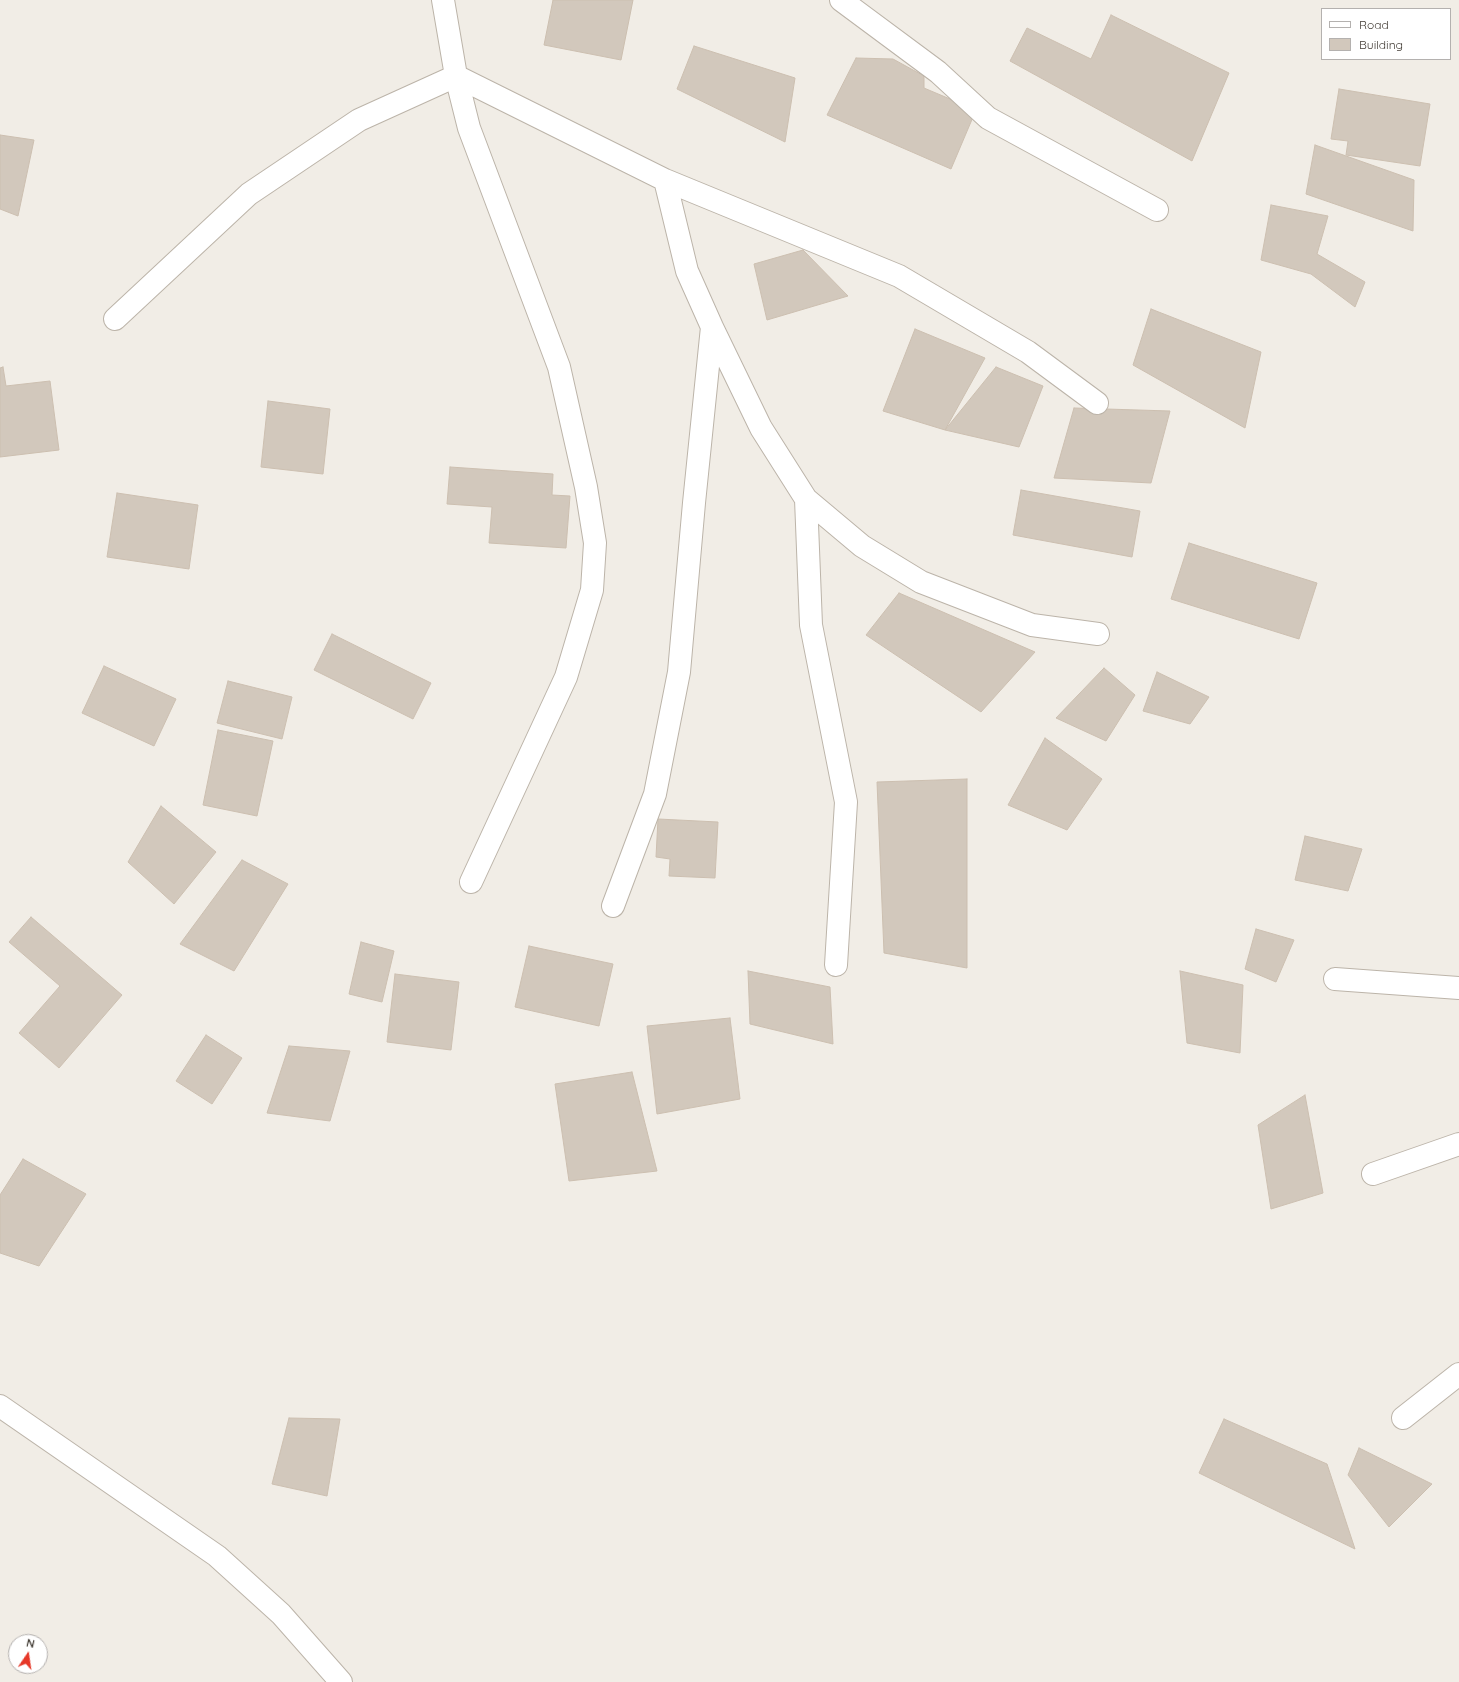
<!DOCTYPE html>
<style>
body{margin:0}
#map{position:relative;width:1459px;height:1682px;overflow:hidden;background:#f1ede6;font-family:Quicksand,sans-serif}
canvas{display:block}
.legend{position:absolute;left:1321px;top:8px;width:130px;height:52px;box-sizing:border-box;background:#fff;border:1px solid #b4b1af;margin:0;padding:5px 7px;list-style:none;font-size:12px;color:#433d36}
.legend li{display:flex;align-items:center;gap:8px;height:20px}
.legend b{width:20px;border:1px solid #b4b1af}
.north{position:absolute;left:8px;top:1634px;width:40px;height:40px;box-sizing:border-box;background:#fff;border:1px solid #b4b1af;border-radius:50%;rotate:13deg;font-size:11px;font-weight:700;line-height:16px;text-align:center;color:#433d36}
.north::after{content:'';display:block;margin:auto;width:14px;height:18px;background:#e63828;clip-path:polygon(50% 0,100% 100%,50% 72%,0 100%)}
</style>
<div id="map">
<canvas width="1459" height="1682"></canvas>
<ul class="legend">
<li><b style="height:5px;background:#fff"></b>Road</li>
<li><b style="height:11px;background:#d2c8bc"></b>Building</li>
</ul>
<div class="north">N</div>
</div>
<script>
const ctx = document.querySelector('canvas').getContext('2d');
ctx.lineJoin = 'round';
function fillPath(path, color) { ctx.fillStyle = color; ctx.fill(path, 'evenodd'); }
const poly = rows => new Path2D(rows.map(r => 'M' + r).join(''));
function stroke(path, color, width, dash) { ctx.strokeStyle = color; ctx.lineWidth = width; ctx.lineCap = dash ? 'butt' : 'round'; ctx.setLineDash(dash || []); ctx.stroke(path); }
const building = poly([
 [553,0,633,0,621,60,544,45,553,0],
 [1111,15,1229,73,1192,161,1010,61,1027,28,1091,59,1111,15],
 [694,46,795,78,785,142,677,89,694,46],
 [856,58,893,59,924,76,924,88,976,110,951,169,827,115,856,58],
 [1339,89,1430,104,1420,166,1346,155,1348,141,1331,139,1339,89],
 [0,135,34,140,18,216,0,209,0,135],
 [1315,145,1414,180,1413,231,1306,194,1315,145],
 [1271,205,1328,216,1317,254,1365,282,1355,307,1311,274,1261,260,1271,205],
 [803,250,848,296,767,320,754,264,803,250],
 [1151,309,1261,352,1245,428,1133,365,1151,309],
 [915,329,985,358,945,430,883,411,915,329],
 [3,367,6,386,50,381,59,450,0,457,0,368,3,367],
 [996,367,1043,386,1019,447,945,430,996,367],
 [268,401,330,409,323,474,261,467,268,401],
 [1074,408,1170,411,1151,483,1054,478,1074,408],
 [450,467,553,474,552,495,570,496,566,548,489,543,492,507,447,504,450,467],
 [1021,490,1140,511,1132,557,1013,535,1021,490],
 [117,493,198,505,189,569,107,557,117,493],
 [1189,543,1317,583,1299,639,1171,599,1189,543],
 [899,593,1035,652,981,712,866,635,899,593],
 [332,634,431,683,413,719,314,670,332,634],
 [104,666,176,699,154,746,82,713,104,666],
 [1104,668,1135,695,1106,741,1056,718,1104,668],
 [1157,672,1209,697,1190,724,1143,711,1157,672],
 [228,681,292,697,282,739,217,723,228,681],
 [218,730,273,741,257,816,203,805,218,730],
 [1045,738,1102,779,1067,830,1008,805,1045,738],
 [967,779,967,968,884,953,877,782,967,779],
 [161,806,216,852,174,904,128,862,161,806],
 [658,819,718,822,715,878,669,876,670,859,656,857,658,819],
 [1305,836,1362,849,1348,891,1295,880,1305,836],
 [242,860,288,884,234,971,180,944,242,860],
 [31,917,122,995,59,1068,19,1033,60,986,9,942,31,917],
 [1256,929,1294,940,1276,982,1245,969,1256,929],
 [361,942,394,951,382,1002,349,994,361,942],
 [529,946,613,964,599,1026,515,1007,529,946],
 [748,971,830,987,833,1044,750,1024,748,971],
 [1180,971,1243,985,1240,1053,1187,1043,1180,971],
 [395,974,459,982,451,1050,387,1042,395,974],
 [730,1018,740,1099,657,1114,647,1026,730,1018],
 [206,1035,242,1058,212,1104,176,1081,206,1035],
 [289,1046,350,1051,330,1121,267,1113,289,1046],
 [632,1072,657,1171,569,1181,555,1084,632,1072],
 [1305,1095,1323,1193,1271,1209,1258,1125,1305,1095],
 [23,1159,86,1194,39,1266,0,1253,0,1195,23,1159],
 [289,1418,340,1419,327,1496,272,1484,289,1418],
 [1224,1419,1327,1464,1355,1549,1199,1473,1224,1419],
 [1359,1448,1432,1484,1389,1527,1348,1475,1359,1448]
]);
fillPath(building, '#d2c8bc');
stroke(building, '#ccbfb0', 1);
const street = poly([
 [443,0,456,76,469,128,559,367,586,487,595,543,592,590,566,677,471,882],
 [841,0,938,72,988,118,1157,210],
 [665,180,687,271,712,327,761,428,806,499,862,546,921,582,1032,625,1098,634],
 [115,319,249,194,359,120,456,76,665,180,899,276,1028,352,1097,403],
 [806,499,811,625,846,802,836,965],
 [613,906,655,794,679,672,694,503,712,327],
 [1335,979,1459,988],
 [1373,1174,1459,1144],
 [0,1406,217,1556,281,1614,341,1682],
 [1403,1418,1459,1374]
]);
stroke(street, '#bcb4a9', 24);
stroke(street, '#fff', 22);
</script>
